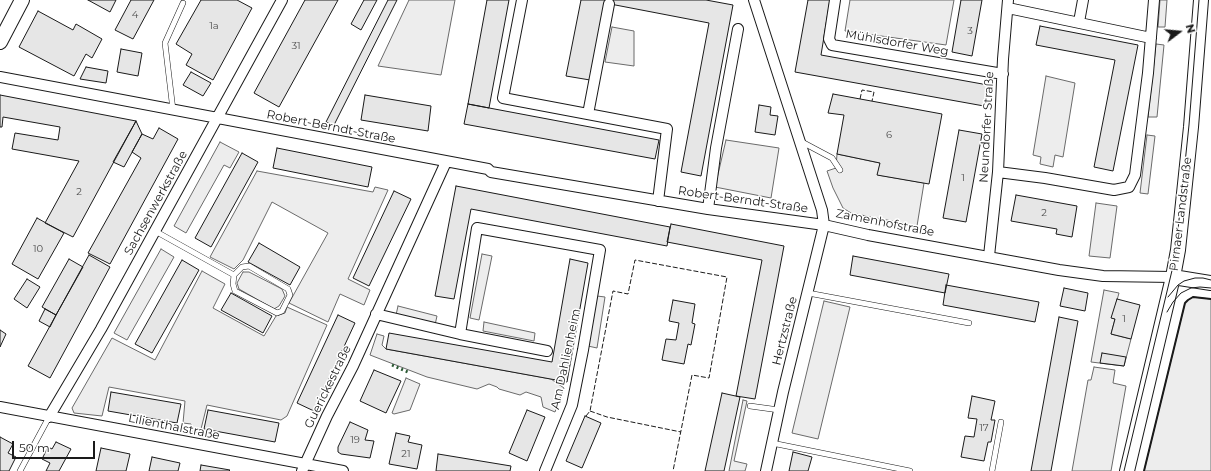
<!DOCTYPE html>
<meta charset="utf-8">
<style>
body{margin:0}
#map{position:relative;width:1211px;height:471px;overflow:hidden;background:#fff;font-family:Montserrat,sans-serif}
canvas{display:block}
.north{position:absolute;left:1159px;top:12px;width:40px;height:40px;-webkit-text-stroke:3px #fff;paint-order:stroke;rotate:74deg;font-size:11px;font-weight:700;line-height:16px;text-align:center;color:#1a1a1a}
.north::after{content:'';display:block;margin:auto;width:14px;height:18px;background:#1a1a1a;clip-path:polygon(50% 0,100% 100%,50% 72%,0 100%)}
.scale{position:absolute;left:12px;top:441px;width:83px;height:18px;box-sizing:border-box;border:2px solid #1a1a1a;border-top:0;padding-left:5px;font-size:12px;line-height:14px;white-space:nowrap;color:#1a1a1a;-webkit-text-stroke:3px #fff;paint-order:stroke}
</style>
<div id="map">
<canvas width="1211" height="471"></canvas>
<div class="north">N</div>
<div class="scale">50 m</div>
</div>
<script>
const ctx = document.querySelector('canvas').getContext('2d');
ctx.lineJoin = 'round';
function fillPath(path, color) { ctx.fillStyle = color; ctx.fill(path, 'evenodd'); }
const poly = rows => new Path2D(rows.map(r => 'M' + r).join(''));
function stroke(path, color, width, dash) { ctx.strokeStyle = color; ctx.lineWidth = width; ctx.lineCap = dash ? 'butt' : 'round'; ctx.setLineDash(dash || []); ctx.stroke(path); }
function drawText(font, color, halo, rows, align = 'center') {
  ctx.font = font + ' Montserrat,sans-serif'; ctx.lineWidth = 3; ctx.setLineDash([]); ctx.textBaseline = 'middle'; ctx.strokeStyle = halo; ctx.fillStyle = color; for (const [text, x, y, turn = 0] of rows) {
    ctx.save(); ctx.translate(x, y); ctx.rotate((+turn || 0) * Math.PI / 180); ctx.textAlign = isNaN(turn) ? turn : align; if (halo) ctx.strokeText(text, 0, 0); ctx.fillText(text, 0, 0); ctx.restore();
  }
}
const built = poly([
 [409,0,455,0,441,75,378,66,409,0],
 [850,0,954,0,946,45,845,31,850,0],
 [1160,0,1167,0,1165,27,1158,27,1160,0],
 [612,27,634,31,634,66,605,62,612,27],
 [1156,44,1164,45,1157,117,1148,117,1156,44],
 [1046,76,1075,83,1063,157,1055,155,1053,167,1040,164,1041,157,1033,155,1046,76],
 [1147,135,1155,136,1148,194,1140,193,1147,135],
 [726,140,779,148,771,198,715,187,726,140],
 [220,142,239,152,230,168,224,165,186,233,174,226,220,142],
 [837,154,880,163,878,175,924,183,917,226,851,213,843,208,833,188,827,171,836,168,837,154],
 [257,171,373,192,375,187,388,190,348,279,370,290,364,305,340,294,328,322,289,303,328,233,272,202,243,260,234,269,210,257,257,171],
 [1096,203,1117,206,1110,258,1089,256,1096,203],
 [161,249,174,257,127,340,114,333,161,249],
 [482,254,492,256,479,320,470,318,482,254],
 [202,271,225,284,213,308,264,336,276,316,285,313,287,307,327,325,287,416,281,420,207,405,200,433,191,432,191,424,183,423,185,401,109,387,102,416,74,413,72,408,112,338,155,360,202,271],
 [243,272,249,272,282,289,285,296,279,306,274,309,239,289,237,283,243,272],
 [1104,290,1119,293,1112,318,1115,319,1111,334,1131,339,1124,366,1091,362,1104,290],
 [597,296,605,297,597,348,588,346,597,296],
 [1193,297,1211,299,1211,471,1144,471,1185,303,1188,300,1193,297],
 [824,301,850,307,818,439,792,433,824,301],
 [398,306,437,316,435,325,396,315,398,306],
 [484,322,535,333,534,341,483,331,484,322],
 [377,334,384,336,382,345,386,349,551,379,564,388,555,412,543,407,541,397,526,392,520,395,499,389,497,387,489,384,477,389,427,377,370,355,377,334],
 [1094,367,1115,370,1113,383,1126,386,1111,471,1072,471,1088,380,1091,380,1094,367],
 [406,378,420,384,410,410,394,414,392,413,406,378],
 [743,400,747,401,734,461,747,464,745,471,729,471,743,400]
]);
fillPath(built, '#ededed');
stroke(built, '#6a6a6a', 1);
const building = poly([
 [88,0,116,0,110,12,88,0],
 [131,0,154,0,133,39,115,30,131,0],
 [201,0,237,0,252,8,213,80,186,65,192,54,176,44,201,0],
 [305,0,338,0,279,107,254,93,305,0],
 [364,0,377,0,361,30,351,24,364,0],
 [388,0,397,0,334,125,326,122,388,0],
 [487,0,509,0,489,108,468,104,487,0],
 [581,0,706,0,733,5,701,176,681,172,709,23,605,3,590,80,566,76,581,0],
 [808,0,830,0,821,55,988,85,984,106,795,72,808,0],
 [961,0,982,0,972,56,952,52,961,0],
 [38,11,73,30,76,24,102,39,92,58,86,54,74,76,19,47,38,11],
 [1040,26,1138,45,1113,171,1094,167,1115,60,1036,45,1040,26],
 [121,49,142,53,138,76,117,72,121,49],
 [86,67,108,71,106,83,80,79,86,67],
 [191,72,211,83,203,96,183,85,191,72],
 [833,94,942,114,929,184,877,175,880,163,837,154,844,115,828,113,833,94],
 [0,95,136,121,73,237,45,223,79,161,12,149,15,133,58,140,60,127,3,117,2,127,0,127,0,95],
 [365,95,431,106,428,131,361,120,365,95],
 [468,104,659,140,655,159,464,124,468,104],
 [759,105,771,107,770,115,778,116,775,135,755,132,759,105],
 [136,121,142,134,124,167,113,162,136,121],
 [159,128,178,139,110,264,88,253,141,158,132,152,142,134,153,139,159,128],
 [959,130,982,134,966,222,943,218,959,130],
 [277,148,372,167,368,187,273,168,277,148],
 [242,153,258,162,211,247,195,238,242,153],
 [456,186,670,227,667,246,471,209,454,299,435,296,456,186],
 [394,191,411,199,369,286,353,278,394,191],
 [1016,195,1077,206,1072,237,1056,234,1057,229,1011,221,1016,195],
 [37,218,64,233,38,279,12,264,37,218],
 [671,224,784,246,755,399,736,396,762,260,667,242,671,224],
 [259,243,300,267,290,285,248,262,259,243],
 [89,255,110,267,50,378,28,366,89,255],
 [853,256,949,274,945,293,850,275,853,256],
 [69,259,83,267,56,315,42,307,69,259],
 [570,259,588,263,567,382,386,349,389,333,552,362,570,259],
 [182,260,199,270,152,353,135,344,182,260],
 [27,279,40,287,27,308,14,299,27,279],
 [946,285,1039,302,1035,322,943,305,946,285],
 [1064,288,1088,293,1085,311,1060,306,1064,288],
 [231,293,272,316,263,333,221,310,231,293],
 [1117,299,1140,305,1131,339,1111,334,1115,319,1111,318,1117,299],
 [673,300,695,304,692,323,695,324,691,345,688,344,684,364,662,360,666,339,676,340,679,323,669,321,673,300],
 [45,309,56,315,50,327,39,321,45,309],
 [338,315,355,323,314,411,297,403,338,315],
 [1059,317,1078,321,1051,471,1031,471,1059,317],
 [0,330,6,334,0,347,0,330],
 [1102,353,1126,357,1124,366,1100,363,1102,353],
 [374,370,401,381,386,413,360,401,374,370],
 [111,392,181,404,177,423,108,411,111,392],
 [722,393,740,397,724,471,705,471,722,393],
 [972,396,995,401,991,420,995,420,991,442,988,442,984,461,961,457,965,436,974,437,977,419,968,418,972,396],
 [208,410,279,423,275,442,204,429,208,410],
 [527,410,545,417,527,461,509,453,527,410],
 [585,416,601,423,582,468,566,461,585,416],
 [350,422,368,430,365,440,374,441,370,458,341,454,338,452,338,447,350,422],
 [396,433,410,436,408,442,422,445,417,469,389,464,396,433],
 [0,437,13,444,8,453,16,457,9,471,0,471,0,437],
 [56,442,71,449,59,471,46,471,50,463,42,459,48,447,52,449,56,442],
 [101,448,130,454,126,471,96,471,101,448],
 [793,452,812,457,808,471,789,471,793,452],
 [438,454,511,466,510,471,436,471,438,454],
 [152,457,180,463,178,471,149,471,152,457],
 [201,465,230,470,229,471,200,471,201,465]
]);
fillPath(building, '#e6e6e6');
stroke(building, '#1a1a1a', 1);
const lane = poly([
 [173,110,165,43,183,3],
 [800,141,832,158,840,170],
 [155,231,234,275,233,284,235,291,277,313,282,311,290,295,288,289,249,266,242,267,234,275],
 [808,293,969,323],
 [750,406,779,410],
 [772,443,910,471],
 [20,471,49,417],
 [992,471,1001,422]
]);
const street = poly([
 [522,0,503,98,667,129,658,201],
 [754,0,822,210,824,225,783,392,766,471],
 [835,0,829,39,832,45,1003,74],
 [1008,8,1151,38],
 [1079,22,1083,0],
 [0,77,488,169,491,172,708,209,824,225,868,235,1059,270,1103,276,1173,277],
 [588,114,609,4],
 [998,172,1045,178,1114,190,1129,187,1135,175,1148,73,1154,0],
 [708,209,716,148,738,29],
 [989,256,998,172,1003,59,1008,0],
 [376,314,460,334,547,351],
 [460,334,477,228,600,250,583,350,572,405,545,471],
 [0,407,343,471],
 [49,417,101,329,282,0],
 [302,471,327,416,353,366,446,162]
]);
const secondary = poly([
 [0,42,22,0],
 [1173,277,1211,283],
 [1127,471,1173,277,1178,250,1191,127,1201,0]
]);
stroke(lane, '#1a1a1a', 6);
stroke(street, '#1a1a1a', 12);
stroke(secondary, '#1a1a1a', 16);
stroke(lane, '#fff', 5);
stroke(street, '#fff', 10);
stroke(secondary, '#fff', 14);
stroke(poly([
 [1168,297,1178,285,1184,281,1195,278,1203,278,1211,280],
 [1167,312,1173,302,1181,293,1191,288,1200,287,1211,288],
 [1124,471,1175,258,1189,125,1199,0]
]), '#1a1a1a', 1);
stroke(poly([
 [392,365,408,372]
]), '#2b5a34', 3, [2, 3]);
stroke(poly([
 [860,99,862,90,874,92,872,101],
 [590,411,607,417,681,432],
 [586,416,590,411,613,291,628,294,635,260,727,277,709,378,692,375,673,471]
]), '#1a1a1a', 1, [5, 2]);
stroke(poly([
 [1144,471,1185,303,1188,300,1193,297,1211,299]
]), '#1a1a1a', 2);
drawText('10px', '#4d4d4d', null, [
 ["4",135,15],
 ["1a",214,26],
 ["3",970,31],
 ["31",296,46],
 ["6",889,135],
 ["1",963,178],
 ["2",79,192],
 ["2",1044,213],
 ["10",38,249],
 ["1",1124,319],
 ["17",984,428],
 ["19",355,440],
 ["21",406,454]
]);
drawText('12px', '#1a1a1a', '#fff', [
 ["Mühlsdorfer Weg",897,43,10],
 ["Robert-Berndt-Straße",331,127,11],
 ["Neundorfer Straße",987,127,-87],
 ["Robert-Berndt-Straße",743,200,8],
 ["Sachsenwerkstraße",156,203,-61],
 ["Pirnaer Landstraße",1181,214,-83],
 ["Zamenhofstraße",885,223,11],
 ["Hertzstraße",785,331,-76],
 ["Am Dahlienheim",566,359,-78],
 ["Guerickestraße",328,387,-64],
 ["Lilienthalstraße",174,427,11]
]);
</script>
